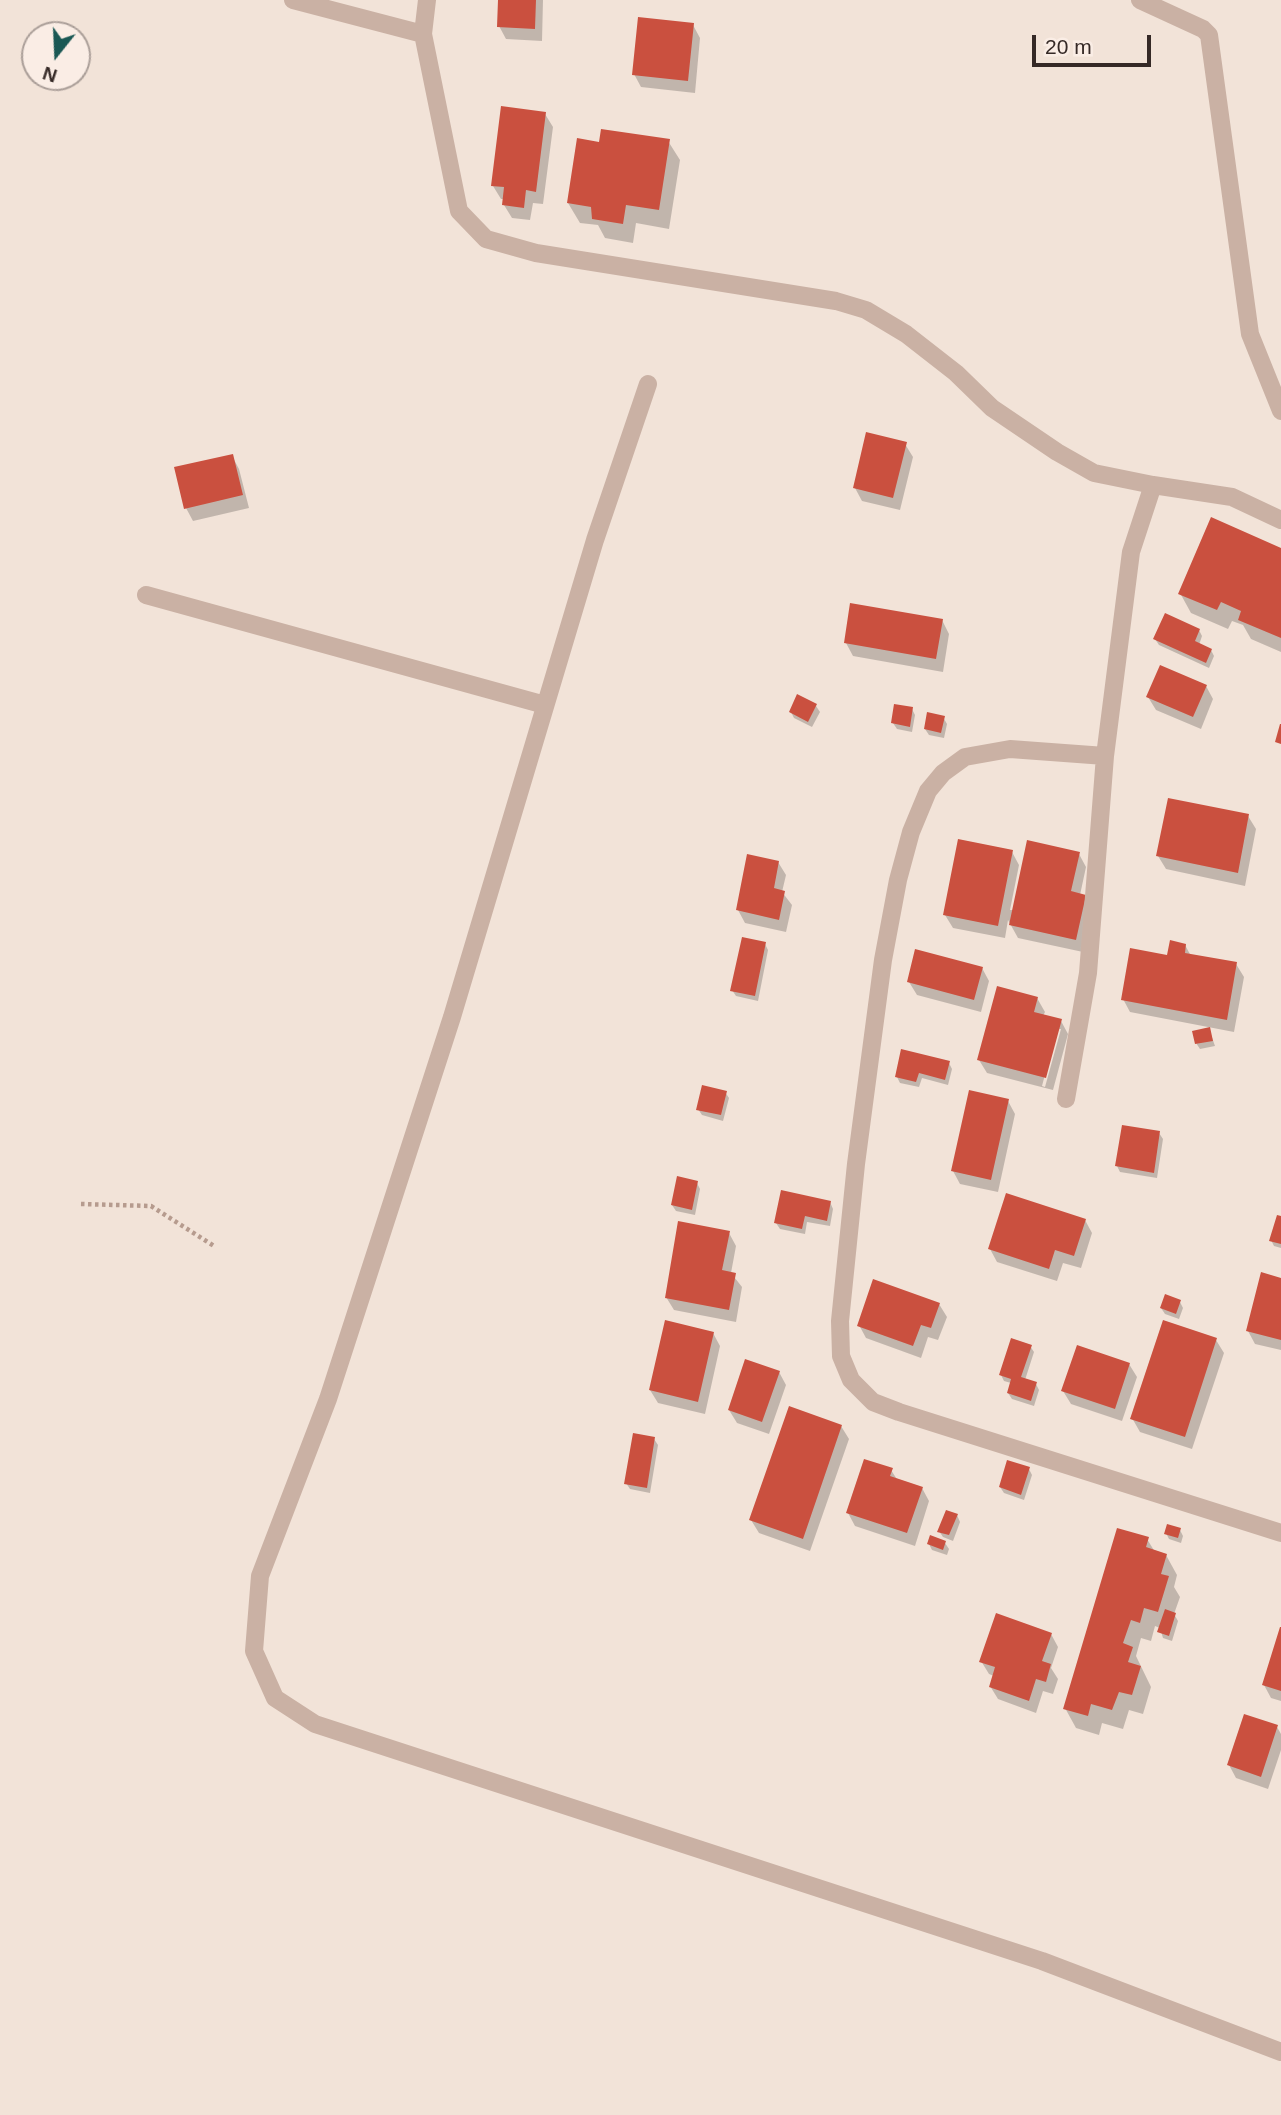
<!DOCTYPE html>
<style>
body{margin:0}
#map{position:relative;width:1281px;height:2115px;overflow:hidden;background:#f2e3d8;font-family:Helvetica,sans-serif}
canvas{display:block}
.north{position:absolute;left:21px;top:21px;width:70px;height:70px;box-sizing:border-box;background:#faede5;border:2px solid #ab9f99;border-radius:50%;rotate:198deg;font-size:19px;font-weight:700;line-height:28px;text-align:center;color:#352926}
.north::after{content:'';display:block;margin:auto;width:24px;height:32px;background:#1a5854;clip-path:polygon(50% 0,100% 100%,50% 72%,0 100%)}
.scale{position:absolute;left:1032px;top:35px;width:119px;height:32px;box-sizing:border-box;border:4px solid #352926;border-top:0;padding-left:9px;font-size:21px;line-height:24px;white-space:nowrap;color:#352926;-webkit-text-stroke:5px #faede5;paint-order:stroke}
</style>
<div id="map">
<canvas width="1281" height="2115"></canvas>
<div class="north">N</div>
<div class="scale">20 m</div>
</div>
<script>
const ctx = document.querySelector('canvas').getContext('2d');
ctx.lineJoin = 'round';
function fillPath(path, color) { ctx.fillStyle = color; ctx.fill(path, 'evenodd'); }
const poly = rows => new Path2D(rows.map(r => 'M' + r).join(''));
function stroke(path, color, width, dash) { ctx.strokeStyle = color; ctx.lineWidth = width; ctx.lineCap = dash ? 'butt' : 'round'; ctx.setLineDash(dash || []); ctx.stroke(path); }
fillPath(poly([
 [500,0,543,0,542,41,506,39,499,26],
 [693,25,700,38,695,93,641,87,634,74],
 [545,114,553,127,543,204,533,203,530,220,512,218,504,205,505,199,501,199,493,186],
 [668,141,680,160,669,229,636,223,633,243,605,238,598,225,580,223,568,203,600,144],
 [905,444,913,457,900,510,862,501,855,488],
 [232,456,239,469,249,508,193,521,186,508],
 [1281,550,1281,652,1251,639,1243,625,1232,621,1228,629,1191,613,1180,593],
 [942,620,949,634,943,672,853,656,846,643],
 [1199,630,1202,636,1199,645,1211,650,1214,656,1209,668,1159,645,1155,639],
 [1206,686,1213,699,1201,729,1156,710,1148,697],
 [816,706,820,712,812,727,794,718,791,712],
 [912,709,915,715,912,732,897,729,893,723],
 [943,717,947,724,944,738,929,735,925,729],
 [1248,816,1256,829,1245,886,1166,869,1158,856],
 [1012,852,1019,865,1010,910,1014,910,1079,854,1086,867,1080,895,1084,896,1092,909,1083,952,1018,938,1008,920,1005,938,953,928,945,915],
 [778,862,786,875,782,892,792,905,786,932,745,923,738,910],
 [765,944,768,950,758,1001,736,996,732,990],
 [1185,945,1191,956,1236,964,1244,977,1234,1032,1130,1012,1123,999,1168,957],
 [982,968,989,981,981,1012,917,995,909,982],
 [1037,998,1045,1012,1043,1016,1061,1021,1068,1034,1053,1090,987,1073,979,1060],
 [1057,1029,1061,1029,1045,1087,1042,1086],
 [1209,1029,1215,1046,1200,1049,1196,1043],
 [949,1063,952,1069,948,1085,922,1078,919,1087,900,1083,897,1077],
 [725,1092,729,1098,723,1121,702,1115,698,1109],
 [1008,1101,1015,1114,998,1192,960,1184,953,1171],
 [1159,1133,1163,1139,1157,1178,1120,1172,1117,1166],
 [697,1183,700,1189,695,1215,676,1211,672,1205],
 [830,1202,833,1209,830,1226,807,1222,805,1234,780,1229,776,1223],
 [1281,1218,1281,1248,1274,1246,1271,1240],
 [1085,1220,1092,1233,1081,1268,1063,1263,1057,1281,997,1262,990,1249],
 [729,1233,736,1246,731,1273,742,1287,736,1322,674,1310,666,1297],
 [1281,1279,1281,1350,1255,1344,1248,1331],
 [1180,1302,1183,1308,1179,1319,1165,1314,1161,1308],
 [939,1304,947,1317,938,1340,928,1337,921,1358,866,1338,859,1325],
 [713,1333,720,1346,705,1414,658,1403,650,1390],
 [1216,1340,1224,1353,1192,1449,1140,1432,1132,1418],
 [1030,1346,1034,1352,1025,1380,1036,1384,1039,1390,1034,1406,1012,1399,1008,1393,1011,1383,1004,1381,1001,1375],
 [1129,1364,1137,1377,1122,1421,1071,1404,1063,1391],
 [779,1372,786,1385,769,1434,737,1423,729,1410],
 [841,1426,849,1439,810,1551,759,1533,751,1520],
 [654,1439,658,1445,650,1493,630,1489,626,1483],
 [1029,1469,1032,1475,1024,1500,1004,1493,1000,1487],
 [891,1470,898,1481,922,1488,929,1501,915,1546,855,1526,848,1513],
 [957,1515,960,1522,953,1541,943,1537,939,1531],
 [1180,1530,1183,1536,1181,1543,1169,1539,1166,1533],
 [1147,1539,1155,1552,1166,1555,1177,1575,1174,1587,1180,1597,1174,1614,1178,1621,1172,1641,1163,1638,1160,1628,1155,1626,1151,1641,1141,1638,1136,1656,1151,1687,1143,1714,1129,1710,1123,1729,1102,1723,1099,1735,1076,1728,1065,1708],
 [945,1543,949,1549,947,1555,932,1550,929,1544],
 [1281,1631,1281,1701,1271,1698,1264,1685],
 [1051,1634,1058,1647,1051,1668,1058,1679,1053,1694,1043,1691,1036,1713,998,1699,990,1686,994,1676,989,1674,981,1661],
 [1277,1727,1281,1734,1281,1750,1268,1789,1236,1778,1229,1765]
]), '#0003');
fillPath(poly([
 [498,0,536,0,535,29,497,27],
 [638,17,694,23,688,81,632,75],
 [501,106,546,112,536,192,526,190,524,208,502,205,504,187,491,186],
 [601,129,670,139,659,210,626,205,623,224,592,219,591,207,567,203,577,138,599,142],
 [866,432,907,442,893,498,853,488],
 [233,454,243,495,184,509,174,467],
 [1211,517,1281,548,1281,638,1238,620,1241,611,1221,602,1217,610,1178,594],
 [850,603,943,619,936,659,844,643],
 [1165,613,1200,629,1195,641,1212,649,1206,663,1153,639],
 [1160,665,1207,685,1193,717,1146,697],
 [797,694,817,704,808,722,789,712],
 [894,704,913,707,910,727,891,723],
 [927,712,945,716,941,733,924,729],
 [1280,724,1281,724,1281,744,1275,742],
 [1168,798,1249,814,1238,873,1156,856],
 [958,839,1013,850,998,926,943,915],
 [1027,840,1080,852,1071,891,1086,895,1076,940,1009,925],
 [747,854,779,861,774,888,785,891,779,920,736,910],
 [742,937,766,942,755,996,730,991],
 [1170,940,1186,944,1185,953,1237,962,1227,1020,1121,1000,1130,948,1167,955],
 [915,949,983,967,974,1000,907,982],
 [997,986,1038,997,1034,1012,1062,1019,1046,1078,977,1060],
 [1210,1027,1213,1041,1195,1044,1192,1031],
 [901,1049,950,1061,945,1080,919,1073,916,1082,895,1077],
 [702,1085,727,1091,721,1115,696,1110],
 [969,1090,1009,1099,991,1180,951,1171],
 [1122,1125,1160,1131,1154,1173,1115,1166],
 [677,1176,698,1181,692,1210,671,1205],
 [781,1190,831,1201,827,1221,805,1216,802,1229,774,1223],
 [1006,1193,1086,1219,1074,1256,1055,1250,1049,1269,988,1249],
 [1277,1215,1281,1216,1281,1244,1269,1241],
 [678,1221,730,1231,722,1270,736,1273,729,1310,665,1298],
 [1261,1272,1281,1278,1281,1340,1246,1331],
 [873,1279,940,1303,931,1328,921,1325,913,1346,857,1326],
 [1165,1294,1181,1300,1176,1314,1160,1308],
 [665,1320,714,1332,698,1402,649,1390],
 [1163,1320,1217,1338,1185,1437,1130,1419],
 [1011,1338,1032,1345,1021,1377,1037,1382,1031,1401,1007,1393,1011,1379,999,1375],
 [1077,1345,1130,1363,1115,1409,1061,1391],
 [745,1359,780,1371,762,1422,728,1410],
 [789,1406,842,1425,803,1539,749,1520],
 [633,1433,655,1437,647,1488,624,1484],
 [864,1459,893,1468,890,1476,923,1487,907,1533,846,1513],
 [1007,1460,1030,1467,1021,1495,999,1487],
 [946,1510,958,1514,949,1535,937,1532],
 [1167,1524,1181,1528,1178,1538,1164,1534],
 [1117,1528,1149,1537,1146,1547,1167,1554,1161,1574,1169,1576,1158,1612,1144,1608,1140,1623,1131,1620,1123,1643,1133,1647,1128,1662,1141,1666,1132,1695,1119,1692,1112,1710,1091,1704,1088,1716,1063,1709],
 [930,1535,946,1541,943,1550,927,1544],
 [1165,1609,1176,1613,1169,1636,1157,1632],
 [996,1613,1052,1633,1042,1661,1051,1664,1046,1682,1036,1679,1029,1701,989,1687,995,1667,979,1662],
 [1280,1627,1281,1627,1281,1691,1262,1685],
 [1244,1714,1278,1725,1261,1777,1227,1765]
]), '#ca503f');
stroke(poly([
 [81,1204,151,1206,214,1246]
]), '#b69b8e', 4.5, [3.5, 3.5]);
stroke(poly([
 [1140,0,1203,29,1209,35,1250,334,1281,411]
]), '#cab1a4', 18);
stroke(poly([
 [293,0,423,34],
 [427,0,423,34,459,211,486,239,536,253,836,301,866,310,906,334,956,373,992,408,1057,452,1094,473,1153,485,1131,552,1105,756,1088,973,1066,1099],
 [648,384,595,540,452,1017,328,1399,260,1576,254,1651,275,1698,315,1724,1042,1961,1281,2052],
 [1153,485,1232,497,1281,520],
 [146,595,545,705],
 [1105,756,1010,749,965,757,943,773,928,791,911,832,898,880,883,960,856,1164,840,1321,841,1356,851,1380,873,1402,899,1412,1281,1533]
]), '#cab1a4', 18);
</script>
